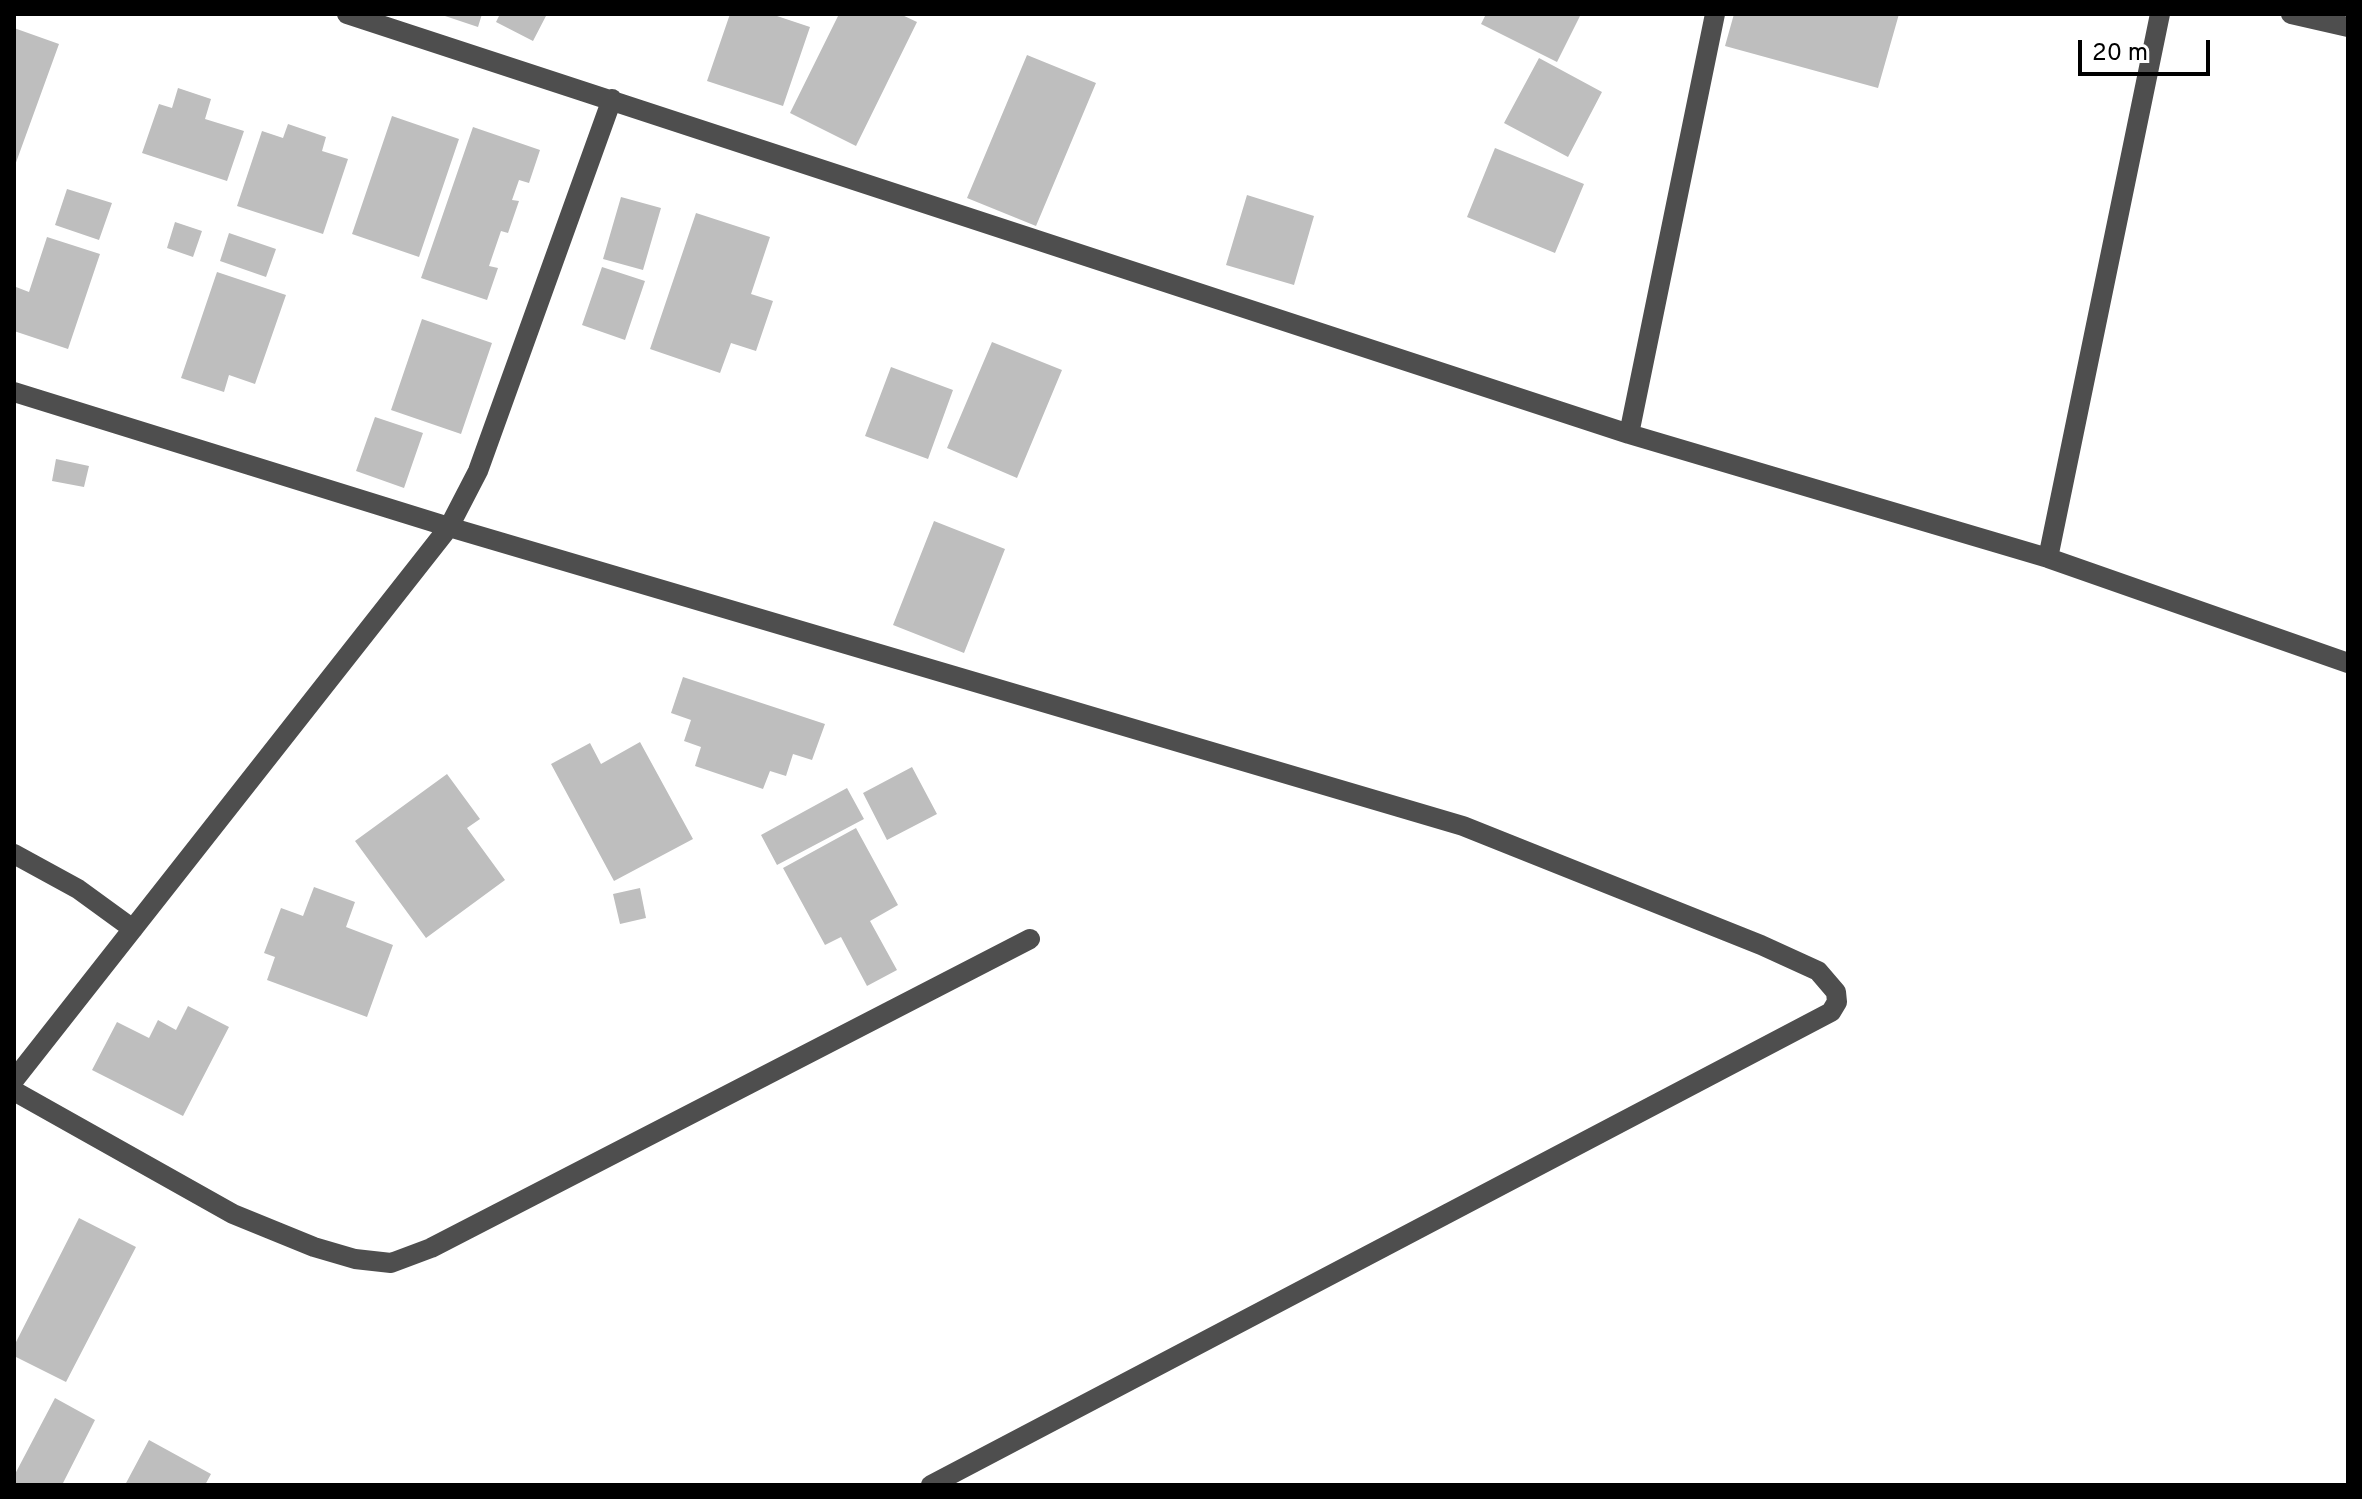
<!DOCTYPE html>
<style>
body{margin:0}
#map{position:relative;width:2362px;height:1499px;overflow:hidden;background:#fff;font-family:Overpass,sans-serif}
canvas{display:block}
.frame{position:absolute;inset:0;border:16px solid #000;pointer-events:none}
.scale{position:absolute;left:2078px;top:40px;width:132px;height:36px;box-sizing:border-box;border:4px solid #000;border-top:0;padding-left:10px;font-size:24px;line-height:28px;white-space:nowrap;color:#000;-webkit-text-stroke:6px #fff;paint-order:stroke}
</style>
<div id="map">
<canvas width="2362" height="1499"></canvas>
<div class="frame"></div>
<div class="scale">20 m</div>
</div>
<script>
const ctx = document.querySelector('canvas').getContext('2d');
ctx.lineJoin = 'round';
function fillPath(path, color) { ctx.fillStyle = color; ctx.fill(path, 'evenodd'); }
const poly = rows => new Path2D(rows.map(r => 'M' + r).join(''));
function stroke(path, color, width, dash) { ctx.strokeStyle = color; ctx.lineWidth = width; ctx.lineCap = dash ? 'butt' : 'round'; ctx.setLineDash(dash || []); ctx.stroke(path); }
fillPath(poly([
 [439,14,482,14,478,27],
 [500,14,547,14,533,41,496,22],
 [730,14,771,14,810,27,783,106,707,81],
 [839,14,900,14,917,22,856,146,790,113],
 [1486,14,1581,14,1557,62,1481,24],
 [1734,14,1899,14,1878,88,1725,46],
 [14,28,59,44,14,168],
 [1027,55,1096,83,1036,226,967,198],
 [1539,58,1602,92,1568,157,1504,123],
 [178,88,211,99,205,119,244,131,227,181,142,153,159,104,172,108],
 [392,116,459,139,419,257,352,234],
 [288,124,326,137,322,151,348,159,323,234,237,206,262,131,283,138],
 [473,127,540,150,529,183,519,180,512,200,519,201,508,233,501,231,489,266,498,268,487,300,421,278],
 [1495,148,1584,184,1555,253,1467,217],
 [67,189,112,203,99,240,55,225],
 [1247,195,1314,216,1294,285,1226,265],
 [621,197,661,208,643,270,603,259],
 [696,213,770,237,751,294,773,301,756,351,731,343,720,373,650,349],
 [175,222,202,231,193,257,167,248],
 [229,233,276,249,266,277,220,261],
 [47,237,100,254,68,349,14,331,16,287,29,292],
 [602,267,645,281,625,340,582,325],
 [217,272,286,295,255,384,229,375,224,392,181,378],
 [422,319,492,343,461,434,391,410],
 [992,342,1062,370,1017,478,947,448],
 [891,367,953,390,928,459,865,436],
 [375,417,423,433,404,488,356,471],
 [56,459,89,466,84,487,52,481],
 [934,521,1005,549,964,653,893,625],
 [683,677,825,724,812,760,793,754,786,776,770,771,763,789,695,766,701,747,684,741,691,720,671,713],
 [640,742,693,839,614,881,551,764,590,743,601,764],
 [912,767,937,814,887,840,863,793],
 [447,774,480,819,467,828,505,880,426,938,355,841],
 [847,788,864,819,777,865,761,835],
 [856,828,898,905,870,921,897,970,867,986,841,937,825,945,783,868],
 [314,887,355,902,346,927,393,945,367,1017,267,980,275,957,264,953,281,908,303,916],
 [640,888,646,918,620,924,613,894],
 [188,1006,229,1027,183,1116,92,1070,117,1022,149,1038,158,1020,176,1030],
 [79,1218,136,1247,66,1382,14,1356,14,1346],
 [55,1398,95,1420,62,1485,14,1485,14,1476],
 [149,1440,211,1474,205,1485,125,1485]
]), '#bebebe');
stroke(poly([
 [347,14,1629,434,2048,558,2348,663],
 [2291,14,2348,27],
 [14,392,449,527,1463,826,1761,945,1818,971,1836,992,1837,1002,1831,1012,931,1485],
 [1629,434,1715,14],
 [2048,558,2160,14],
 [14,854,78,889,133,929],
 [14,1080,449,527,478,471,612,99],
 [14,1091,233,1214,314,1247,355,1259,391,1263,431,1248,1030,939]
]), '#4e4e4e', 20);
</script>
